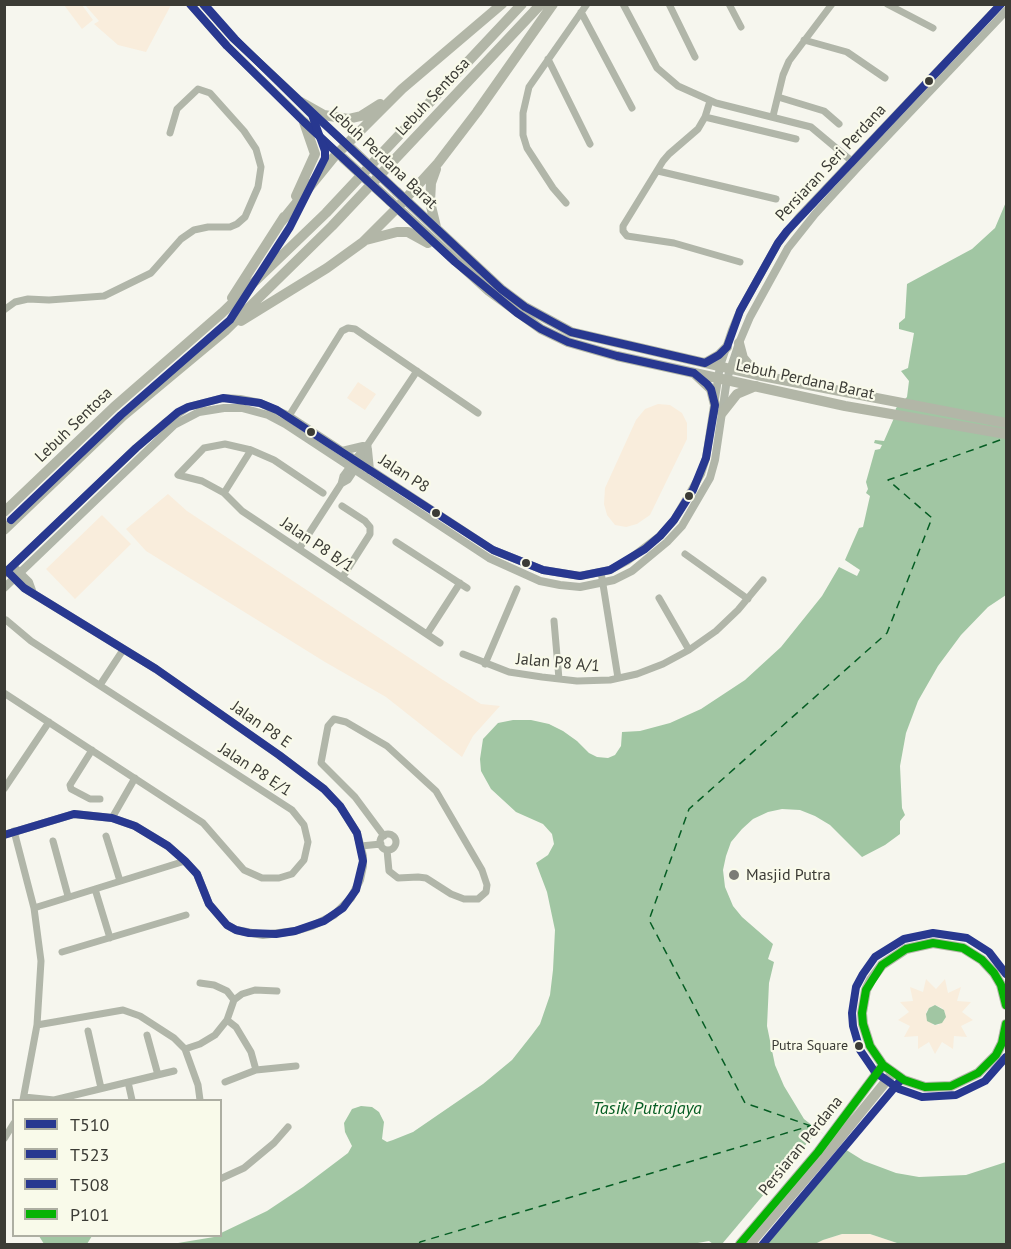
<!DOCTYPE html>
<style>
body{margin:0}
#map{position:relative;width:1011px;height:1249px;overflow:hidden;background:#f6f6ee;font-family:"PT Sans",sans-serif}
canvas{display:block}
.frame{position:absolute;inset:0;border:6px solid #3b3b35;pointer-events:none}
.legend{position:absolute;left:12px;top:1099px;width:210px;height:138px;box-sizing:border-box;background:#f9faea;border:2px solid #adaea2;margin:0;padding:8px 10px;list-style:none;font-size:18px;color:#3b3b35}
.legend li{display:flex;align-items:center;gap:12px;height:30px}
.legend b{width:30px;border:2px solid #adaea2}
</style>
<div id="map">
<canvas width="1011" height="1249"></canvas>
<div class="frame"></div>
<ul class="legend">
<li><b style="height:8px;background:#283890"></b>T510</li>
<li><b style="height:8px;background:#283890"></b>T523</li>
<li><b style="height:8px;background:#283890"></b>T508</li>
<li><b style="height:8px;background:#06b304"></b>P101</li>
</ul>
</div>
<script>
const ctx = document.querySelector('canvas').getContext('2d');
ctx.lineJoin = 'round';
function fillPath(path, color) { ctx.fillStyle = color; ctx.fill(path, 'evenodd'); }
const poly = rows => new Path2D(rows.map(r => 'M' + r).join(''));
function stroke(path, color, width, dash) { ctx.strokeStyle = color; ctx.lineWidth = width; ctx.lineCap = dash ? 'butt' : 'round'; ctx.setLineDash(dash || []); ctx.stroke(path); }
function drawText(font, color, halo, rows, align = 'center') {
  ctx.font = font + ' "PT Sans",sans-serif'; ctx.lineWidth = 4.5; ctx.setLineDash([]); ctx.textBaseline = 'middle'; ctx.strokeStyle = halo; ctx.fillStyle = color; for (const [text, x, y, turn = 0] of rows) {
    ctx.save(); ctx.translate(x, y); ctx.rotate((+turn || 0) * Math.PI / 180); ctx.textAlign = isNaN(turn) ? turn : align; if (halo) ctx.strokeText(text, 0, 0); ctx.fillText(text, 0, 0); ctx.restore();
  }
}
fillPath(poly([
 [64,5,82,5,93,20,82,29],
 [85,5,170,4,171,5,146,52,118,45,94,24,99,21],
 [358,382,376,394,365,410,347,398],
 [658,404,670,405,682,413,687,423,687,439,650,515,637,524,626,527,615,525,607,515,604,504,605,488,636,420,645,409],
 [168,494,187,511,443,680,481,704,500,706,473,736,462,757,386,697,325,662,146,551,126,529],
 [102,515,131,544,75,599,46,569],
 [926,979,936,989,945,979,948,993,961,987,957,1001,971,1002,962,1012,973,1020,961,1026,967,1037,954,1036,953,1049,942,1042,935,1054,929,1042,918,1049,918,1036,904,1037,910,1026,898,1020,909,1012,900,1002,913,1001,910,987,923,992],
 [935,1005,942,1008,945,1012,945,1019,938,1025,933,1025,926,1012,931,1007],
 [842,1234,870,1234,900,1244,815,1244,823,1240]
]), '#f9eddc');
fillPath(poly([
 [1006,202,1006,595,988,607,961,635,938,666,918,701,906,733,900,766,902,808,905,815,900,821,900,834,885,845,862,857,830,825,815,816,800,810,782,809,768,812,753,819,742,829,731,842,726,856,723,870,725,887,733,906,742,917,773,944,768,959,774,962,769,983,767,1026,775,1065,784,1086,804,1119,832,1141,864,1161,896,1173,919,1177,966,1175,1006,1162,1006,1244,900,1244,870,1234,842,1234,823,1240,815,1244,713,1244,709,1241,692,1244,172,1244,220,1236,221,1233,267,1211,303,1187,348,1153,352,1146,345,1132,344,1123,352,1109,361,1106,372,1107,379,1112,384,1122,382,1139,387,1142,393,1140,413,1132,483,1084,512,1060,531,1036,540,1024,550,995,553,970,555,930,547,892,536,863,548,855,554,844,552,834,543,824,516,812,491,789,481,771,480,759,483,739,498,723,513,720,531,720,549,724,563,731,577,741,589,753,597,757,608,758,615,755,621,746,622,732,640,731,670,723,701,709,745,680,781,647,822,596,839,567,857,576,860,570,845,560,859,528,863,527,870,496,866,493,868,489,866,482,875,450,880,449,882,445,874,443,875,440,884,441,894,418,896,408,907,397,909,381,901,371,908,368,914,333,899,329,899,323,905,318,907,284,972,249,995,228],
 [935,1005,944,1010,946,1017,942,1023,935,1025,927,1021,926,1014,929,1008],
 [39,1236,92,1236,87,1244,44,1244]
]), '#a1c6a3');
fillPath(poly([
 [818,1130,845,1150,766,1244,722,1244]
]), '#f6f6ee');
stroke(poly([
 [811,1126,745,1103,649,920,689,809,887,633,932,518,888,480,1003,439],
 [419,1244,420,1242,810,1126]
]), '#055d23', 1.5, [8, 6]);
stroke(poly([
 [623,4,657,68,678,86,716,103,811,127,854,163],
 [669,4,695,57],
 [729,4,741,27],
 [887,4,933,28],
 [581,12,632,108],
 [804,40,847,52,885,78],
 [548,59,590,144],
 [778,97,824,111,839,124],
 [710,101,705,117,698,129,669,154,663,161,623,226,623,231,627,236,674,243,740,262],
 [773,116,783,75,789,61,832,4],
 [705,117,796,139],
 [658,171,776,199],
 [566,203,553,188,527,148,523,135,523,113,529,87,587,4],
 [4,310,15,302,28,299,49,300,104,296,151,273,181,239,194,230,208,227,230,227,237,224,245,217,258,187,261,167,256,149,244,131,210,93,198,89,177,109,170,133],
 [289,416,342,331,348,328,355,329,478,413],
 [341,484,348,480,368,450,368,444,417,371],
 [224,493,251,450],
 [323,493,274,460,251,450,225,444,204,448,178,475,202,481,224,493,242,511,440,643],
 [396,542,467,588],
 [299,549,341,484,343,476,365,446],
 [685,554,748,599],
 [601,572,618,678],
 [342,578,370,534,370,527,365,521,342,506],
 [659,598,689,650],
 [554,621,559,679],
 [427,634,460,583],
 [463,654,509,672,542,677,577,681,610,680,637,674,663,664,689,650,716,631,738,610,763,580],
 [485,664,517,589],
 [100,685,123,650],
 [4,693,203,823,244,870,262,878,279,878,292,874,304,860,308,842,304,825,292,810,31,641,6,620],
 [92,750,70,785,71,789,90,799,100,799],
 [4,789,49,722],
 [112,818,135,778],
 [14,831,34,908,41,961,37,1025,23,1100],
 '380 842a8 8 0 1 1 16 0a8 8 0 1 1-16 0Z',
 [106,836,120,881],
 [384,836,355,797,321,763,328,726,334,719,346,722,387,746,436,791,482,870,487,885,486,892,478,899,464,899,451,894,426,878,418,877,398,878,389,871,387,850],
 [53,841,68,896],
 [361,846,381,844],
 [95,889,110,938],
 [34,908,185,861],
 [62,952,186,915],
 [234,1000,242,994,255,990,277,991],
 [227,1020,236,1027,251,1052,256,1070],
 [37,1025,123,1010,140,1016,174,1038,185,1049,198,1085,200,1100],
 [88,1031,101,1088],
 [147,1035,158,1075],
 [185,1049,200,1044,215,1035,227,1020,234,1000,227,991,214,985,200,983],
 [128,1082,132,1100],
 [225,1082,256,1070,296,1066],
 [24,1097,54,1100,174,1071],
 [4,1139,14,1123],
 [220,1179,244,1168,274,1143,288,1127]
]), '#b1b6a9', 7);
stroke(poly([
 [190,4,227,46,338,154],
 [203,4,233,38,346,144],
 [368,450,370,470],
 [342,451,363,446],
 [16,569,29,582,33,593],
 [4,574,136,448,166,422,188,407,223,398,240,399,260,403,289,416,493,550,543,570,580,576,610,570,627,561,660,536,674,520,701,474,706,458,720,366,732,330,740,311,778,243,799,217,1001,4],
 [4,588,174,425,199,412,224,408,242,408,268,415,285,424,489,558,540,581,560,585,580,587,614,580,632,571,667,542,682,526,710,478,715,460,727,379,739,343,750,317,788,248,815,214,858,167,1006,11],
 [4,835,74,814,112,818,135,826,168,846,185,861,197,874,209,904,227,925,236,930,263,935,295,931,312,926,334,915,351,898,360,880,363,866,363,856,357,833,340,806,324,789,279,755,156,669,24,588,11,575]
]), '#b1b6a9', 8);
stroke(poly([
 [301,102,324,115,348,119,361,116,380,104],
 [436,169,431,183,430,202,436,227],
 [397,192,501,289,525,307,571,332,757,375,1006,423],
 [296,196,315,154,304,122],
 [390,201,489,291,541,329,568,342,617,356,845,406,1006,434],
 [281,222,333,158,402,89,502,4],
 [366,240,397,232,408,232,428,243],
 [232,298,284,217],
 [241,321,327,268,363,242,397,208,438,163,477,112,553,4],
 [739,343,743,358,757,375],
 [705,363,719,355,727,347],
 [694,373,711,389,715,405],
 [722,413,737,394,756,386],
 [4,512,114,407,222,313,326,213,522,4],
 [4,530,123,416,225,331,332,226,541,4],
 [1006,1005,1001,985,994,973,982,960,963,948,933,943,906,949,882,965,871,980,866,990,862,1013,863,1024,870,1046,883,1065,904,1080,925,1087,951,1086,978,1073,996,1055,1002,1043,1006,1024],
 [740,1244,818,1152,883,1065],
 [750,1244,831,1149,892,1074]
]), '#b2b6a7', 10);
stroke(poly([
 [352,149,397,192],
 [343,158,390,201]
]), '#b2b6a7', 10);
stroke(poly([
 [4,835,74,814,112,818,135,826,168,846,185,861,197,874,209,904,227,925,236,930,249,933,276,934,295,931,324,921,343,908,356,890,363,861,357,833,340,806,324,789,279,755,156,669,24,588,7,571,136,448,178,412,188,407,223,398,260,403,277,410,493,550,543,570,580,576,610,570,645,549,660,536,674,520,693,490,706,458,715,405,711,389,707,384,694,373,617,356,568,342,541,329,517,313,455,262,304,122,227,46,190,4]
]), '#283890', 8);
stroke(poly([
 [11,520,121,415,230,320,290,227,325,158,325,151,312,115,235,39,204,4],
 [1006,974,989,952,967,938,933,933,904,939,875,957,863,974,856,987,852,1013,853,1026,860,1050,875,1072,899,1089,922,1097,956,1095,985,1081,1006,1057],
 [763,1244,900,1081]
]), '#283890', 8);
stroke(poly([
 [203,4,233,38,301,102,501,289,525,307,571,332,705,363,719,355,727,347,740,311,778,243,787,231,1001,4]
]), '#283890', 8);
stroke(poly([
 [1006,1005,1001,985,994,973,982,960,963,948,933,943,906,949,882,965,866,990,862,1013,863,1024,870,1046,883,1065,904,1080,925,1087,951,1086,978,1073,996,1055,1002,1043,1006,1024],
 [740,1244,818,1152,883,1065]
]), '#06b304', 8);
for (const [x, y, r, color] of [
 [929,81,5,"#3b3b35"],
 [311,432,5,"#3b3b35"],
 [689,496,5,"#3b3b35"],
 [436,513,5,"#3b3b35"],
 [526,563,5,"#3b3b35"],
 [734,875,6,"#7c7c76"],
 [859,1046,5,"#3b3b35"]
]) { const dot = new Path2D(); dot.arc(x, y, r, 0, 2 * Math.PI); ctx.fillStyle = color; ctx.fill(dot); stroke(dot, '#f9faea', 2); }
drawText('14px', '#3b3b35', '#f9faea', [
 ["Putra Square",848,1046]
], 'right');
drawText('16px', '#3b3b35', '#f9faea', [
 ["Lebuh Sentosa",433,97,-47],
 ["Lebuh Perdana Barat",383,158,43],
 ["Persiaran Seri Perdana",831,163,-47],
 ["Lebuh Perdana Barat",805,380,12],
 ["Lebuh Sentosa",74,425,-44],
 ["Jalan P8",404,474,33],
 ["Jalan P8 B/1",317,545,34],
 ["Jalan P8 A/1",558,663,5],
 ["Jalan P8 E",261,725,35],
 ["Jalan P8 E/1",255,770,33],
 ["Persiaran Perdana",801,1146,-51]
]);
drawText('16px', '#3b3b35', '#f9faea', [
 ["Masjid Putra",746,875]
], 'left');
drawText('italic 18px', '#055d23', '#f9faea', [
 ["Tasik Putrajaya",647,1109]
]);
</script>
